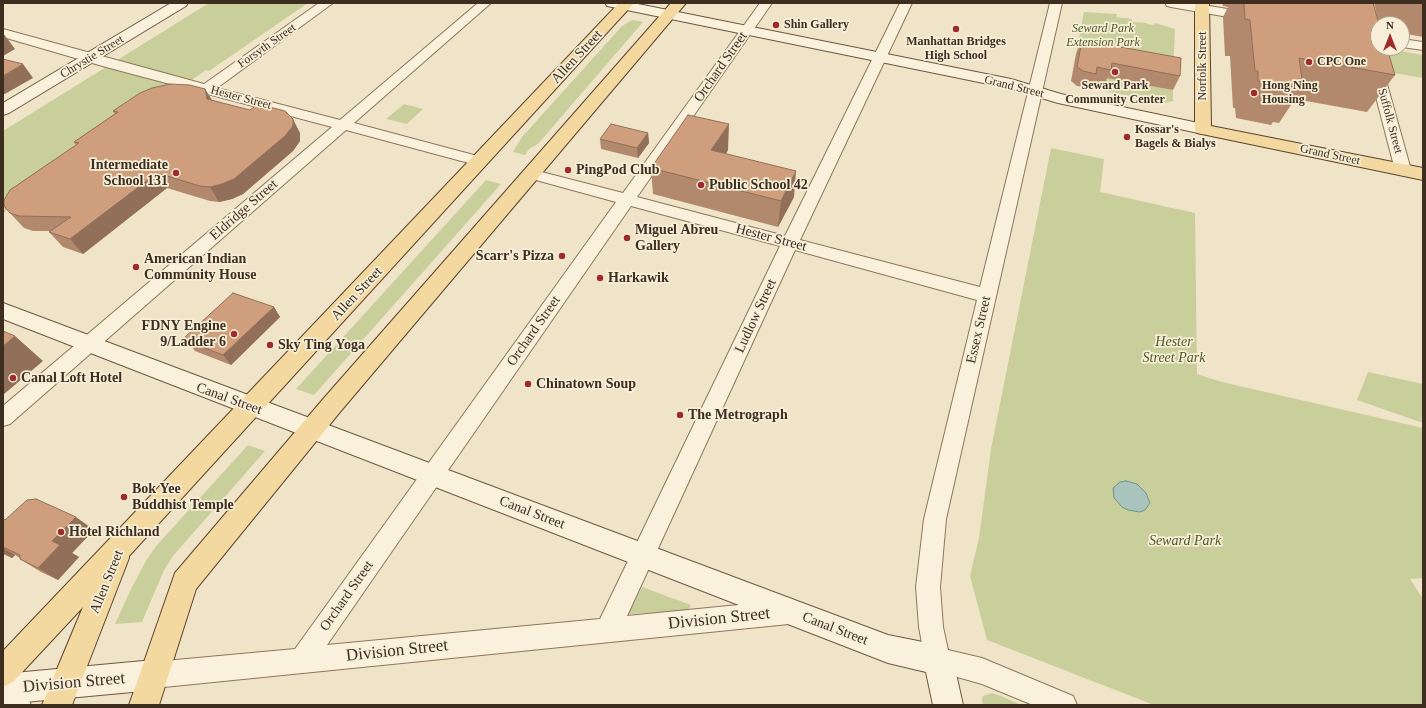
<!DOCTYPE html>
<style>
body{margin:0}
#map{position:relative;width:1426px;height:708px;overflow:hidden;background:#f0e4c8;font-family:"Times New Roman",serif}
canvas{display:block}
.frame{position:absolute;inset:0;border:4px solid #3d2e20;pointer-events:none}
.north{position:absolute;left:1370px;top:16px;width:40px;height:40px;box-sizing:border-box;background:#f7eed8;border:1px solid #ada18e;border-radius:50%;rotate:0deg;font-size:11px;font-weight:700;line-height:16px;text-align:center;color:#3d2e20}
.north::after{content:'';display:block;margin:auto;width:14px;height:18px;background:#9e2a2b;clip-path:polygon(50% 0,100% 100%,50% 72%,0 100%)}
</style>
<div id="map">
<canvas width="1426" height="708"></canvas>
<div class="frame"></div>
<div class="north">N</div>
</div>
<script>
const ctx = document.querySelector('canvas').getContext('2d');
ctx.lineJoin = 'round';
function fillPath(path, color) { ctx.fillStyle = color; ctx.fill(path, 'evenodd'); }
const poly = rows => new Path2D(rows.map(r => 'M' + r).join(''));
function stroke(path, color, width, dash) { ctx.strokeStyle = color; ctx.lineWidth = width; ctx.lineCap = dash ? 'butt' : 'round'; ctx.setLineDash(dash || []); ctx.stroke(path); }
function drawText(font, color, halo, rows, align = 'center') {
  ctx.font = font + ' "Times New Roman",serif'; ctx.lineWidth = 3.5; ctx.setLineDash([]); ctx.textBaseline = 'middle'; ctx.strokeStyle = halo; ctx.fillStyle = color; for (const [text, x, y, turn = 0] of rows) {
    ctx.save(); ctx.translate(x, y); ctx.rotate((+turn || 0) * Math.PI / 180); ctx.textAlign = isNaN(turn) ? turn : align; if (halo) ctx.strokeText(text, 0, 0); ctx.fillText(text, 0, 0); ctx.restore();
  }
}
fillPath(poly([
 [209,3,308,3,209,71,206,70,3,213,3,131],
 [1084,12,1117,14,1116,17,1132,19,1132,22,1147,23,1147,24,1154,25,1155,23,1175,29,1173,73,1076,54],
 [632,20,643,22,538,144,529,149,525,155,513,152,522,137,622,26],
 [1384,48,1423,55,1423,78,1388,72],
 [1105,77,1173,90,1173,101,1165,103,1104,91],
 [404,104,423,109,407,124,386,119],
 [1051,148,1104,159,1100,192,1195,213,1197,374,1222,382,1423,428,1423,578,1410,579,1423,599,1423,705,1154,705,987,640,970,576,979,538,991,449],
 [486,180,501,184,314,395,296,389],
 [1368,372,1423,384,1423,423,1357,400],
 [248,445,265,451,173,556,164,570,142,622,115,624,131,589,147,559,157,545],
 [642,587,691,605,688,611,628,614],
 [992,693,1001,696,1021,705,983,705,982,699,983,696]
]), '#c9cf9b');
const water = poly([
 [1126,481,1137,484,1146,493,1150,503,1145,510,1140,512,1128,510,1122,507,1114,498,1113,488,1120,482,1126,481]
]);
fillPath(water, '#a9c4bc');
stroke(water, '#6f938a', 1);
const street = poly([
 [319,3,333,3,217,88,340,120,478,3,491,3,354,123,485,158,488,161,485,164,480,166,346,130,10,424,3,426,3,406,332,127,106,67,3,37,3,29,204,84,319,3],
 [760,3,772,3,637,197,785,236,900,3,912,3,800,240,980,287,1050,3,1062,3,946,519,940,587,943,627,948,650,982,658,1073,696,1077,705,1033,705,982,684,929,669,925,660,919,627,916,587,924,519,977,300,795,250,627,616,789,600,798,604,801,612,798,620,789,624,154,688,145,684,141,675,145,666,154,662,295,649,616,202,525,177,522,174,525,171,530,169,623,193,760,3],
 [631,206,780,246,600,619,327,645,631,206],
 [1165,3,1192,3,1251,13,1255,14,1257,17,1255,20,1251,21,1171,7,1167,6,1165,3],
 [1402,39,1423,42,1423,50,1402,47,1402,39],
 [1375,62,1380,63,1382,66,1411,170,1408,173,1403,175,1398,173,1395,170,1368,66,1370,63,1375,62],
 [10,692,18,692,27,696,31,705,3,705,3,695,10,692]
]);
const secondary = poly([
 [171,3,188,3,186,6,9,113,3,115,3,103,171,3],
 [605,3,633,3,1011,79,1061,94,1203,124,1209,125,1211,129,1209,133,1203,134,1058,103,1008,88,612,7,607,6,605,3],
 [3,303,888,635,938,645,948,650,953,660,963,705,933,705,926,672,888,663,3,319,3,303],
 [154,660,164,665,169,675,164,685,154,690,3,704,3,674,154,660]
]);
const primary = poly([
 [619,3,634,3,129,556,129,558,72,705,42,705,83,607,13,682,3,687,3,651,619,3],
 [671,3,686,3,340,412,196,589,159,705,129,705,175,573,324,398,671,3],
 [1195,3,1209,3,1211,126,1423,168,1423,180,1197,133,1195,129,1195,3]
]);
stroke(street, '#8d765c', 2);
stroke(secondary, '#6f573f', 2);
stroke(primary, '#5b4430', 2);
fillPath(street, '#faf1dc');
fillPath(secondary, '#faf1dc');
fillPath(primary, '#f3d9a0');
fillPath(poly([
 [1221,3,1373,3,1395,75,1367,112,1295,99,1279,123,1273,122,1271,125,1236,118,1235,108,1233,108,1230,56,1225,56,1223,17,1228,7,1223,6,1222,3],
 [1374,3,1423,3,1423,37,1402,33,1402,24,1379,24],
 [1082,40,1180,76,1173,90,1107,78,1105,84,1093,82,1090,88,1077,86,1071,81,1076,54],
 [205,89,212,100,300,133,300,141,293,151,243,194,232,199,219,202,210,201,167,188,83,254,63,247,49,232,50,231,33,231,24,228,10,213,76,145,74,142,115,114,113,111],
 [648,133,649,143,638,158,601,149,600,139],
 [728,150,726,154,794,197,778,227,653,194,651,168],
 [274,307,280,317,231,365,195,351,185,337],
 [3,519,5,520,94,530,72,553,79,557,58,580,41,572,20,559,20,558,15,555,12,558,3,554]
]), '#b2896c');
fillPath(poly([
 [3,33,15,49,3,56],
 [23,64,33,78,3,95,3,76],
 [205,89,214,104,207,99],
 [293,119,300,133,300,141,293,151,243,194,232,199,219,202,210,187],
 [729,124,728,150,711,177,711,150],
 [648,133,649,143,638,158,637,148],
 [796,171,794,197,778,227,781,201],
 [157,173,167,188,83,254,70,239],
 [274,307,280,317,231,365,223,355],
 [15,336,43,361,3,395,3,346],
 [76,517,94,530,72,553,79,557,58,580,38,568,52,541],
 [3,548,15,555,12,558,3,553]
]), '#916f58');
const building = poly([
 [1244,3,1373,3,1379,24,1378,24,1378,48,1387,48,1395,75,1299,58,1303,86,1295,85,1296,87,1258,81,1258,71,1255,71,1250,20,1245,19,1244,3],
 [1082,40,1181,58,1180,76,1112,63,1111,70,1097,67,1096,74,1083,71,1077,67,1082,40],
 [3,59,23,64,3,76,3,59],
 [170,84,190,85,205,89,207,99,250,110,258,104,285,111,293,119,293,126,285,136,234,179,222,184,210,187,200,186,157,173,70,239,49,232,71,217,19,216,10,213,4,206,4,200,10,190,79,143,74,142,118,112,113,111,140,93,152,88,170,84],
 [688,115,729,124,711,150,796,171,781,201,651,168,688,115],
 [611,124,648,133,637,148,600,139,611,124],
 [233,293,274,307,223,355,187,341,189,339,185,337,233,293],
 [3,331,15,336,3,346,3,331],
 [36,499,76,517,52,541,60,545,38,568,20,559,20,555,3,547,3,519,5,520,27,500,36,499]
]);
fillPath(building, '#cf9f7d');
stroke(building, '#916f58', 1);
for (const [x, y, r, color] of [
 [776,25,4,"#9e2a2b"],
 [956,29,4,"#9e2a2b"],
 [1309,62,4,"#9e2a2b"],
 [1115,72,4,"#9e2a2b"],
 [1254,93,4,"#9e2a2b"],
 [1127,137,4,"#9e2a2b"],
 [568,170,4,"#9e2a2b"],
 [176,173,4,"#9e2a2b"],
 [701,185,4,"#9e2a2b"],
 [627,238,4,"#9e2a2b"],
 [562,256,4,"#9e2a2b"],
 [136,267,4,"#9e2a2b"],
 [600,278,4,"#9e2a2b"],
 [234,334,4,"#9e2a2b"],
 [270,345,4,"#9e2a2b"],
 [13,378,4,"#9e2a2b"],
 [528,384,4,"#9e2a2b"],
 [680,415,4,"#9e2a2b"],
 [124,497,4,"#9e2a2b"],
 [61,532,4,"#9e2a2b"]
]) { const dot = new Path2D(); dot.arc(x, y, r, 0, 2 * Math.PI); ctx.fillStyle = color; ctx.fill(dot); stroke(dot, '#f7eed8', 1.5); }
drawText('bold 12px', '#3d2e20', '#f7eed8', [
 ["Shin Gallery",784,25],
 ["Manhattan Bridges",956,42,"center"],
 ["High School",956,56,"center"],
 ["CPC One",1317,62],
 ["Seward Park",1115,86,"center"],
 ["Community Center",1115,100,"center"],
 ["Hong Ning",1262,86],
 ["Housing",1262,100],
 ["Kossar's",1135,130],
 ["Bagels & Bialys",1135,144]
], 'left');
drawText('italic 12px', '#4d5a26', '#f7eed8', [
 ["Seward Park",1103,29],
 ["Extension Park",1103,43]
]);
drawText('12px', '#3d2e20', '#f7eed8', [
 ["Forsyth Street",267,46,-35],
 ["Chrystie Street",92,57,-31],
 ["Norfolk Street",1203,66,-90],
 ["Grand Street",1014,87,14],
 ["Hester Street",241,98,15],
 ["Suffolk Street",1390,121,75],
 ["Grand Street",1330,155,12]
]);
drawText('14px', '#3d2e20', '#f7eed8', [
 ["Allen Street",577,57,-47],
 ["Orchard Street",721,67,-55],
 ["Eldridge Street",244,210,-41],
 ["Hester Street",771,238,15],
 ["Allen Street",357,294,-47],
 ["Ludlow Street",756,316,-65],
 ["Essex Street",979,330,-77],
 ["Orchard Street",534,331,-55],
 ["Canal Street",229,399,20],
 ["Canal Street",532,513,21],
 ["Allen Street",107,582,-68],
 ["Orchard Street",347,596,-55],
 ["Canal Street",835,629,21]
]);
drawText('bold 14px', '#3d2e20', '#f7eed8', [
 ["Intermediate",168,165,"right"],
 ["School 131",168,181,"right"],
 ["PingPod Club",576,170],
 ["Public School 42",709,185],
 ["Miguel Abreu",635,230],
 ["Gallery",635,246],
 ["Scarr's Pizza",554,256,"right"],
 ["American Indian",144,259],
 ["Community House",144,275],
 ["Harkawik",608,278],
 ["FDNY Engine",226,326,"right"],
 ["9/Ladder 6",226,342,"right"],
 ["Sky Ting Yoga",278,345],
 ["Canal Loft Hotel",21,378],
 ["Chinatown Soup",536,384],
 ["The Metrograph",688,415],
 ["Bok Yee",132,489],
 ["Buddhist Temple",132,505],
 ["Hotel Richland",69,532]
], 'left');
drawText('italic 14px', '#4d5a26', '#f7eed8', [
 ["Hester",1174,342],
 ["Street Park",1174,358],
 ["Seward Park",1185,541]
]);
drawText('17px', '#3d2e20', '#f7eed8', [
 ["Division Street",719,619,-6],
 ["Division Street",397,651,-6],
 ["Division Street",74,683,-5]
]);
</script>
